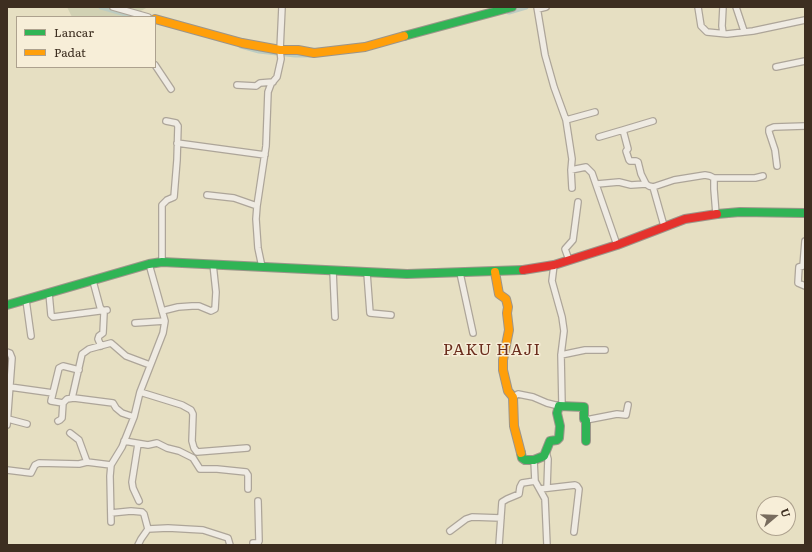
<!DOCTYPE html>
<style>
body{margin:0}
#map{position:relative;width:812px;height:552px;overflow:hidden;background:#e7e0d1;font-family:Literata,serif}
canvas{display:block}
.frame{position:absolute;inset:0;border:8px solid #3d2e20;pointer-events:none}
.legend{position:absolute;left:16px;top:16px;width:140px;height:52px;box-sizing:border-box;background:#f7eed8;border:1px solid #ada18e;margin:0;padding:5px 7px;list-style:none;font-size:12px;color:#3d2e20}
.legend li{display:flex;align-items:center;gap:8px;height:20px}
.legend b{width:20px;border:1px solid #ada18e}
.north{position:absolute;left:756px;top:496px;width:40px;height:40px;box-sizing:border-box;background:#f7eed8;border:1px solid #ada18e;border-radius:50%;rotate:71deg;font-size:11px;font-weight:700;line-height:16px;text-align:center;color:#3d2e20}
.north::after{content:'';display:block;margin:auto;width:14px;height:18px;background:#786c5e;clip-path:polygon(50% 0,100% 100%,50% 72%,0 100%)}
</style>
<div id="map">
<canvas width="812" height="552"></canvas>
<div class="frame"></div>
<ul class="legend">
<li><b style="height:5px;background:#30b455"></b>Lancar</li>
<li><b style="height:5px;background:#ff9f0a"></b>Padat</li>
</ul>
<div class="north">U</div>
</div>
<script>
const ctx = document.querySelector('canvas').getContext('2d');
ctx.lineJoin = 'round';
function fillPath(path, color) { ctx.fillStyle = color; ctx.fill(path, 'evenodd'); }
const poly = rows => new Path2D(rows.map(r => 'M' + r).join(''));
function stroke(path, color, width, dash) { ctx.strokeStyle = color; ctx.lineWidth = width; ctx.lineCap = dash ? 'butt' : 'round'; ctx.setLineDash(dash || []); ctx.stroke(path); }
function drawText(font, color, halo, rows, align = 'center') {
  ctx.font = font + ' Literata,serif'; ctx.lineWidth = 3; ctx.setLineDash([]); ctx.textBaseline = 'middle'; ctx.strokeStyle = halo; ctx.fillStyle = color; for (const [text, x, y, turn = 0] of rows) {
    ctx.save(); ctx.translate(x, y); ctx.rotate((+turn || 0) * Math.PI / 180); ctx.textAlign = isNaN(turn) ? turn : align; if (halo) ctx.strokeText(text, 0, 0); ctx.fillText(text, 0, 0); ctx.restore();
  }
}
fillPath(poly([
 [7,7,805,7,805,545,7,545],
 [17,17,155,17,155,67,17,67],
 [764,504,788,504,788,528,764,528]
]), '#e6dfc2');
fillPath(poly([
 [67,7,148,7,130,17,72,17]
]), '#d1d1b3');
stroke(poly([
 [101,7,136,17],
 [509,12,526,7],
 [241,46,259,51,295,55,310,55]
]), '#bcccc2', 5);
const street = poly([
 [113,7,148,17],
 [537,7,545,55,554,87,566,120,572,159,571,170,572,188],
 [698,7,701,26,707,32,727,34,753,31,805,20],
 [736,7,744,31],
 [538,9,546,7],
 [723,33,722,26,723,7],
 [155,65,171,89],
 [776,67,805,61],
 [237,85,256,86,260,83,273,82],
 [566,120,595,112],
 [623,130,653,121],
 [599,137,623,130,628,149,626,151,629,160,630,161,636,161,638,162,641,174,646,184],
 [177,143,265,155],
 [777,166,775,150,769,132,769,129,774,127,805,126],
 [571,170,586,167,592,173,617,245],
 [597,184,619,182,631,185,646,184,649,186,653,187,674,180,705,175,710,176,714,178],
 [653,187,664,226],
 [207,195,234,198,257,206],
 [716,214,714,189,714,178,755,178,763,176],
 [805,241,803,266,799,267,798,283,805,286],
 [569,260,565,249,573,240,578,202],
 [162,262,162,205,167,200,174,197,177,160,178,126,176,123,166,121],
 [554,265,552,281,562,317,564,331,561,355,562,405],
 [262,267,258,248,256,219,257,206,266,146,268,92,271,84,277,77,281,59,280,50,282,7],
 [333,271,335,317],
 [367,273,370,313,391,315],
 [460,273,473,333],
 [93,281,100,307,104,313,103,333,99,336,98,339,101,346],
 [49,293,51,315,53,317,107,310],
 [26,300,31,336],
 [162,311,178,307,192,306,199,306,211,311,215,309,216,292,213,264],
 [135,323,165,321],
 [7,352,10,353,12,358,7,425],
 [561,355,585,350,605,350],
 [79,370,63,366,59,368,51,401,63,403,67,399,74,398,113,403,116,408,122,413,134,417],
 [10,387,53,393],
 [140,392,182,405,191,410,193,414,192,441,194,448,197,452,247,448],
 [513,397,518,394,533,397,547,403,559,406],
 [72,398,82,354,89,349,111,343,126,356,150,365],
 [8,419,27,424],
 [586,420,617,414,626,415,628,405],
 [58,421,60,420,62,418,63,403],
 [70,433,79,440,87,462],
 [124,441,148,445,157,443,167,448,179,451,193,458,200,469,217,469,246,472,248,475,248,489],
 [138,444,132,482,133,488,139,501],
 [546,452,548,459,547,488],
 [534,460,535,481,545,499,547,545],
 [7,470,31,473,35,465,39,463,79,464,87,462,111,465],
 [540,489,575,485,577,486,579,489,574,532],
 [111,513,131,511,142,512,144,514,148,529,168,528,203,530,228,538,230,545],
 [111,522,110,476,111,465,122,447,134,417,140,392,163,333,165,321,149,264],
 [450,531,466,519,472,517,501,518],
 [253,543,258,543,259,541,258,501],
 [138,545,141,539,148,529],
 [499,545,502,502,507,499,519,494,520,487,522,483,535,481]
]);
const fast = poly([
 [404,36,512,7],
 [717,214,740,212,805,213],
 [7,305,149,264,162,262,407,274,523,270],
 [521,453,522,458,525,460,534,460,544,456,550,441,557,440,559,438,560,426,557,413,559,406,584,407,584,419,586,420,586,441]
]);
const slow = poly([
 [155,19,242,43,280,50,298,50,314,53,365,47,404,36],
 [495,272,499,294,506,299,508,307,507,313,509,330,503,360,503,370,508,391,513,397,514,426,521,453]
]);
const jam = poly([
 [523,270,554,265,617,245,685,219,717,214]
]);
stroke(street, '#ada599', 8);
stroke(fast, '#9c958a', 10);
stroke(slow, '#9c958a', 10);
stroke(jam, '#9c958a', 10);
stroke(street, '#efebe3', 5.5);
stroke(fast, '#30b455', 8);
stroke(slow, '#ff9f0a', 8);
stroke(jam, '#e5322d', 8);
ctx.letterSpacing = '1px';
drawText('16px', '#6b2e1e', '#f7eed8', [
 ["PAKU HAJI",492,350]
]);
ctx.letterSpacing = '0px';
</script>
